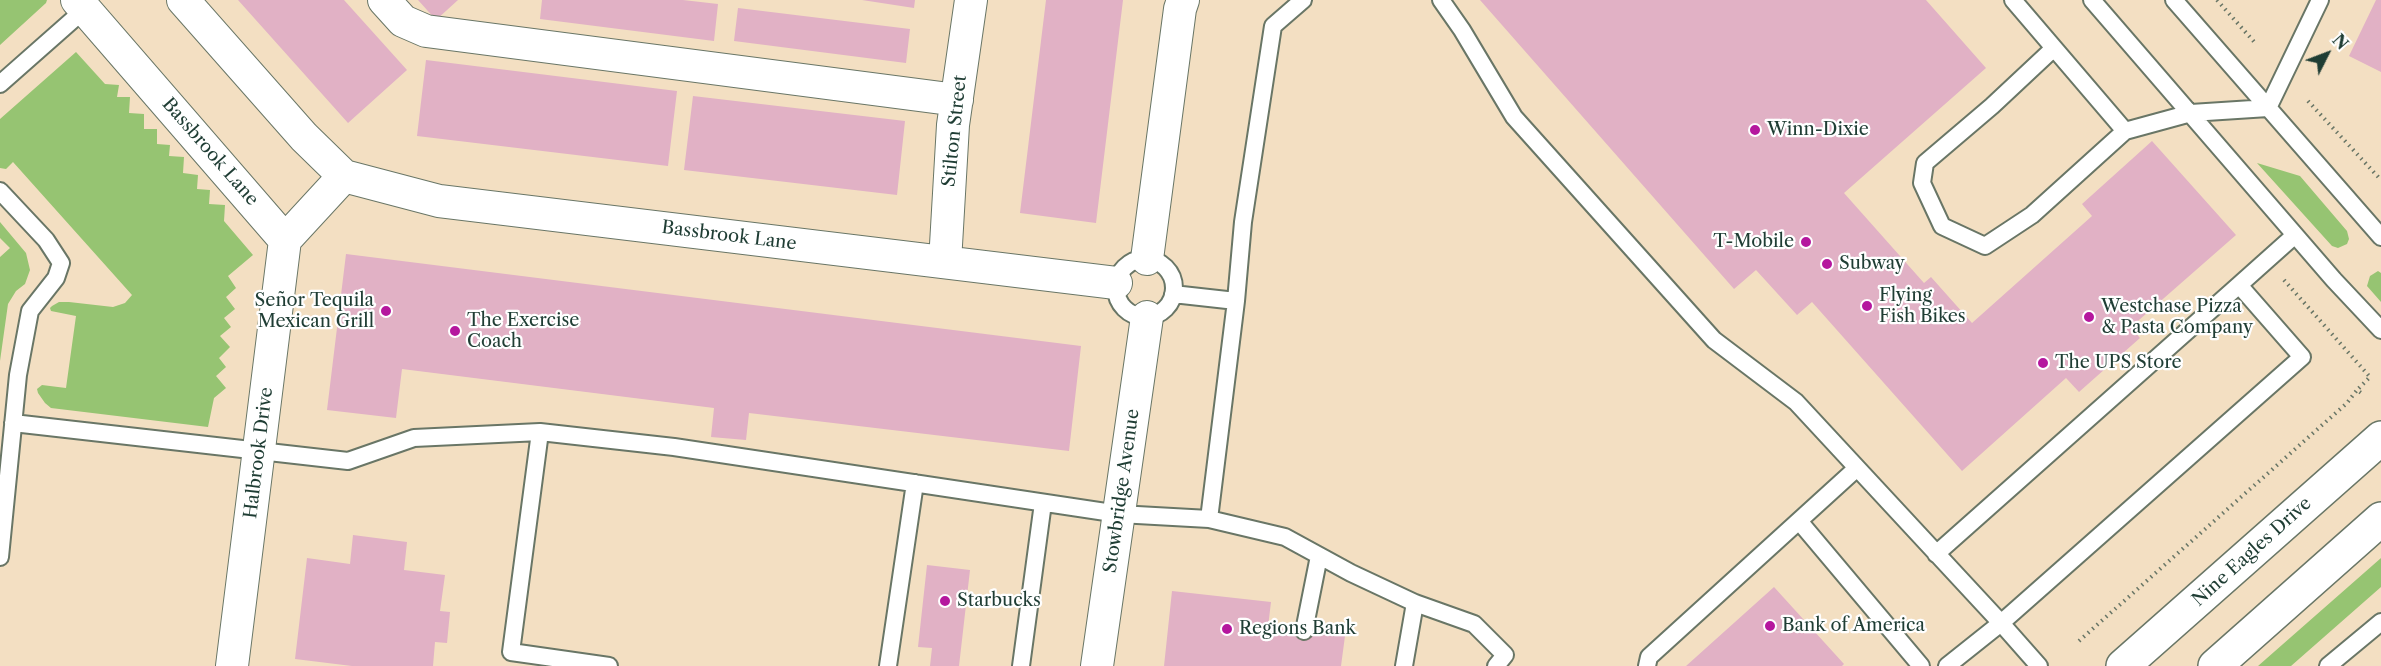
<!DOCTYPE html>
<meta charset="utf-8">
<style>
body{margin:0}
#map{position:relative;width:2381px;height:666px;overflow:hidden;background:#f3dfc2;font-family:"Libre Caslon Text",serif}
canvas{display:block}
.north{position:absolute;left:2297px;top:24px;width:60px;height:60px;-webkit-text-stroke:4px #fff;paint-order:stroke;rotate:48deg;font-size:16px;font-weight:700;line-height:24px;text-align:center;color:#1f3d34}
.north::after{content:'';display:block;margin:auto;width:21px;height:27px;background:#1f3d34;clip-path:polygon(50% 0,100% 100%,50% 72%,0 100%)}
</style>
<div id="map">
<canvas width="2381" height="666"></canvas>
<div class="north">N</div>
</div>
<script>
const ctx = document.querySelector('canvas').getContext('2d');
ctx.lineJoin = 'round';
function fillPath(path, color) { ctx.fillStyle = color; ctx.fill(path, 'evenodd'); }
const poly = rows => new Path2D(rows.map(r => 'M' + r).join(''));
function stroke(path, color, width, dash) { ctx.strokeStyle = color; ctx.lineWidth = width; ctx.lineCap = dash ? 'butt' : 'round'; ctx.setLineDash(dash || []); ctx.stroke(path); }
function drawText(font, color, halo, rows, align = 'center') {
  ctx.font = font + ' "Libre Caslon Text",serif'; ctx.lineWidth = 4.5; ctx.setLineDash([]); ctx.textBaseline = 'middle'; ctx.strokeStyle = halo; ctx.fillStyle = color; for (const [text, x, y, turn = 0] of rows) {
    ctx.save(); ctx.translate(x, y); ctx.rotate((+turn || 0) * Math.PI / 180); ctx.textAlign = isNaN(turn) ? turn : align; if (halo) ctx.strokeText(text, 0, 0); ctx.fillText(text, 0, 0); ctx.restore();
  }
}
fillPath(poly([
 [0,0,47,0,46,3,0,45],
 [76,52,105,84,119,85,117,97,130,97,129,113,144,114,144,129,157,129,157,144,170,145,169,156,184,157,183,173,198,175,197,189,210,190,209,204,225,205,224,221,253,255,228,276,236,288,226,297,235,309,224,318,231,327,220,336,230,347,219,358,226,367,216,376,226,388,214,398,208,427,51,408,45,403,38,393,37,389,42,385,66,388,76,316,51,311,50,308,52,306,59,302,69,302,113,307,125,303,132,295,13,162,6,169,0,168,0,119],
 [2257,163,2300,176,2347,231,2349,239,2347,244,2338,248,2332,246],
 [0,222,26,253,30,270,25,284,16,291,8,304,0,361,0,257,10,248,0,238],
 [2378,271,2381,273,2381,302,2367,286,2370,276],
 [2381,558,2381,587,2291,666,2258,666]
]), '#96c472');
fillPath(poly([
 [238,0,344,0,407,70,348,123],
 [418,0,458,0,436,20],
 [542,0,683,0,718,4,714,41,540,19],
 [862,0,915,0,914,8],
 [1046,0,1123,0,1096,223,1020,213],
 [1480,0,1926,0,1986,68,1844,193,1924,283,1931,277,1972,323,2092,216,2082,204,2152,141,2236,235,2131,327,2140,338,2079,392,2066,378,1962,471,1812,302,1797,315,1756,270,1734,289],
 [2376,0,2381,0,2381,72,2349,56],
 [738,8,910,29,906,63,734,41],
 [426,60,677,91,668,166,417,136],
 [693,96,905,121,897,195,684,170],
 [346,254,1081,346,1069,451,749,413,746,440,711,437,714,408,402,369,396,418,327,410],
 [353,535,407,542,404,570,445,575,440,611,450,612,447,643,435,642,433,666,352,666,295,659,307,558,350,564],
 [927,565,970,570,959,666,930,666,932,648,918,647],
 [1774,587,1844,664,1842,666,1686,666],
 [1172,591,1271,602,1268,627,1345,636,1341,666,1164,666]
]), '#e1b1c5');
const service = poly([
 [1441,0,1462,30,1514,117,1714,340,1796,402,2001,623,2302,357,2239,285,2295,235],
 [2013,0,2125,131,2191,113,2268,108,2320,0],
 [2092,0,2334,280,2381,330],
 [2174,0,2381,237],
 [2054,48,1992,106,1925,163,1922,183,1942,226,1985,246,2032,215,2125,131],
 [0,84,85,9],
 [0,191,46,240,61,263,56,278,30,311,18,375,0,557],
 '1116 288a29 29 0 1 1 58 0a29 29 0 1 1-58 0Z',
 [1173,294,1236,301,1243,222,1273,26,1303,0],
 [1236,301,1209,519,1285,537,1351,573,1415,603,1474,624,1505,655,1496,666],
 [13,423,348,461,414,438,540,432],
 [1799,521,1921,666],
 [1936,554,2239,285],
 [1304,631,1319,556],
 [609,666,511,652,540,432,674,447,1119,514,1209,519],
 [888,666,915,483],
 [1021,666,1043,503],
 [1404,666,1415,603],
 [1647,666,1649,657,1857,468],
 [1947,666,2001,623,2039,666],
 [2328,666,2381,622]
]);
const minor = poly([
 [77,0,285,240],
 [183,0,304,137,344,176],
 [384,0,403,21,426,31,957,100],
 [285,240,344,176,439,201,1116,283],
 [1147,259,1180,9,1183,0],
 [945,262,953,125,971,0],
 [232,666,285,240],
 [1097,666,1147,317]
]);
const tertiary = poly([
 [2123,666,2381,438],
 [2215,666,2381,519]
]);
stroke(service, '#697666', 20);
stroke(minor, '#697666', 34);
stroke(tertiary, '#697666', 36);
stroke(poly([
 [2217,0,2256,44],
 [2308,101,2381,180],
 [2284,280,2370,377,2357,390],
 [2079,641,2347,403,2357,390,2364,395]
]), '#697666', 4, [1.5, 4.5]);
stroke(service, '#fff', 16);
stroke(minor, '#fff', 32);
stroke(tertiary, '#fff', 33);
for (const [x, y, r, color] of [
 [1755,130,6,"#b5179e"],
 [1806,242,6,"#b5179e"],
 [1827,264,6,"#b5179e"],
 [1867,306,6,"#b5179e"],
 [386,311,6,"#b5179e"],
 [2089,317,6,"#b5179e"],
 [455,331,6,"#b5179e"],
 [2043,363,6,"#b5179e"],
 [945,601,6,"#b5179e"],
 [1770,626,6,"#b5179e"],
 [1227,629,6,"#b5179e"]
]) { const dot = new Path2D(); dot.arc(x, y, r, 0, 2 * Math.PI); ctx.fillStyle = color; ctx.fill(dot); stroke(dot, '#fff', 2); }
drawText('18px', '#1f3d34', '#fff', [
 ["Winn-Dixie",1767,130],
 ["T-Mobile",1794,242,"right"],
 ["Subway",1839,264],
 ["Flying",1879,296],
 ["Fish Bikes",1879,317],
 ["Señor Tequila",374,301,"right"],
 ["Mexican Grill",374,322,"right"],
 ["Westchase Pizza",2101,307],
 ["& Pasta Company",2101,328],
 ["The Exercise",467,321],
 ["Coach",467,342],
 ["The UPS Store",2055,363],
 ["Starbucks",957,601],
 ["Bank of America",1782,626],
 ["Regions Bank",1239,629]
], 'left');
drawText('18px', '#1f3d34', '#fff', [
 ["Stilton Street",955,131,-84],
 ["Bassbrook Lane",210,152,49],
 ["Bassbrook Lane",729,236,7],
 ["Halbrook Drive",259,453,-83],
 ["Stowbridge Avenue",1122,491,-82],
 ["Nine Eagles Drive",2252,552,-42]
]);
</script>
